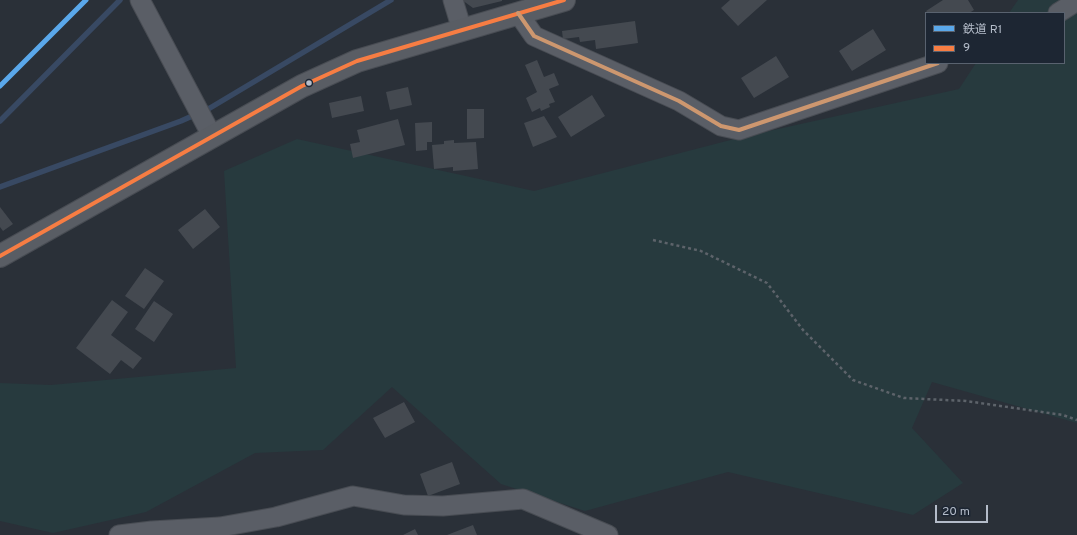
<!DOCTYPE html>
<meta charset="utf-8">
<style>
body{margin:0}
#map{position:relative;width:1077px;height:535px;overflow:hidden;background:#2a3038;font-family:Overpass,"Noto Sans JP",sans-serif}
canvas{display:block}
.legend{position:absolute;left:925px;top:12px;width:140px;height:52px;box-sizing:border-box;background:#1d2633;border:1px solid #59626f;margin:0;padding:5px 7px;list-style:none;font-size:12px;color:#b4bcc9}
.legend li{display:flex;align-items:center;gap:8px;height:20px}
.legend b{width:20px;border:1px solid #59626f}
.scale{position:absolute;left:935px;top:505px;width:53px;height:18px;box-sizing:border-box;border:2px solid #b4bcc9;border-top:0;padding-left:5px;font-size:12px;line-height:14px;white-space:nowrap;color:#b4bcc9;-webkit-text-stroke:3px #1d2633;paint-order:stroke}
</style>
<div id="map">
<canvas width="1077" height="535"></canvas>
<ul class="legend">
<li><b style="height:5px;background:#5aa8eb"></b>鉄道 R1</li>
<li><b style="height:5px;background:#f77d43"></b>9</li>
</ul>
<div class="scale">20 m</div>
</div>
<script>
const ctx = document.querySelector('canvas').getContext('2d');
ctx.lineJoin = 'round';
function fillPath(path, color) { ctx.fillStyle = color; ctx.fill(path, 'evenodd'); }
const poly = rows => new Path2D(rows.map(r => 'M' + r).join(''));
function stroke(path, color, width, dash) { ctx.strokeStyle = color; ctx.lineWidth = width; ctx.lineCap = dash ? 'butt' : 'round'; ctx.setLineDash(dash || []); ctx.stroke(path); }
fillPath(poly([
 [1018,0,1077,0,1077,423,932,382,912,428,963,483,913,515,728,472,585,511,501,484,392,387,323,450,255,453,146,512,53,533,0,521,0,383,51,385,236,368,224,171,297,139,534,191,742,137,959,89,976,63,1064,63,1064,13,1009,13]
]), '#273a3e');
stroke(poly([
 [0,121,120,0],
 [0,187,181,121,210,108,391,0]
]), '#384963', 5.5);
fillPath(poly([
 [462,0,502,0,502,1,473,8],
 [730,0,767,0,738,26,721,8],
 [943,0,968,0,974,10,969,13,928,13,926,11],
 [635,21,638,43,596,49,595,40,580,42,579,37,563,39,562,31],
 [873,29,886,50,852,71,839,51],
 [776,56,789,77,754,98,741,78],
 [537,60,544,77,554,73,559,85,549,89,555,102,549,104,550,107,541,111,540,108,532,112,526,98,537,92,525,65],
 [408,87,412,105,390,110,386,92],
 [592,95,605,116,571,137,558,117],
 [361,96,364,111,332,118,329,103],
 [467,109,484,109,484,138,467,139],
 [544,116,557,137,533,147,524,123],
 [398,119,405,145,353,158,350,144,360,142,357,130],
 [432,122,432,142,427,142,427,150,416,151,415,123],
 [454,140,454,143,476,142,478,169,453,171,453,167,434,169,432,145,444,144,444,141],
 [0,207,13,224,3,231,0,227],
 [205,209,220,227,193,249,178,230],
 [145,268,164,281,144,309,125,296],
 [112,300,128,312,111,335,142,358,133,369,121,360,110,374,76,348],
 [154,301,173,314,154,342,135,329],
 [404,402,415,422,385,438,373,418],
 [452,462,460,484,428,496,420,474],
 [473,525,477,535,447,535],
 [415,529,418,535,403,535]
]), '#444950');
const street = poly([
 [140,0,212,136],
 [453,0,462,30],
 [518,13,534,36,679,101,721,126,739,130,938,63],
 [1058,13,1077,1],
 [119,535,152,531,220,527,276,517,353,496,404,505,443,506,523,499,608,535]
]);
const secondary = poly([
 [0,256,302,86,357,61,564,0]
]);
stroke(street, '#484c53', 21);
stroke(secondary, '#484c53', 24);
stroke(poly([
 [653,240,701,251,767,283,803,330,853,380,904,398,966,401,1063,415,1077,420]
]), '#5d636a', 2.5, [3, 3]);
stroke(street, '#5a5e66', 19);
stroke(secondary, '#595d64', 22);
stroke(poly([
 [0,256,302,86,357,61,564,0]
]), '#f77d43', 4);
stroke(poly([
 [518,13,534,36,679,101,721,126,739,130,938,63]
]), '#cd976f', 4);
stroke(poly([
 [0,86,86,0]
]), '#5aa8eb', 5);
for (const [x, y, r, color] of [
 [309,83,3.5,"#b4bcc9"]
]) { const dot = new Path2D(); dot.arc(x, y, r, 0, 2 * Math.PI); ctx.fillStyle = color; ctx.fill(dot); stroke(dot, '#1d2633', 1.5); }
</script>
